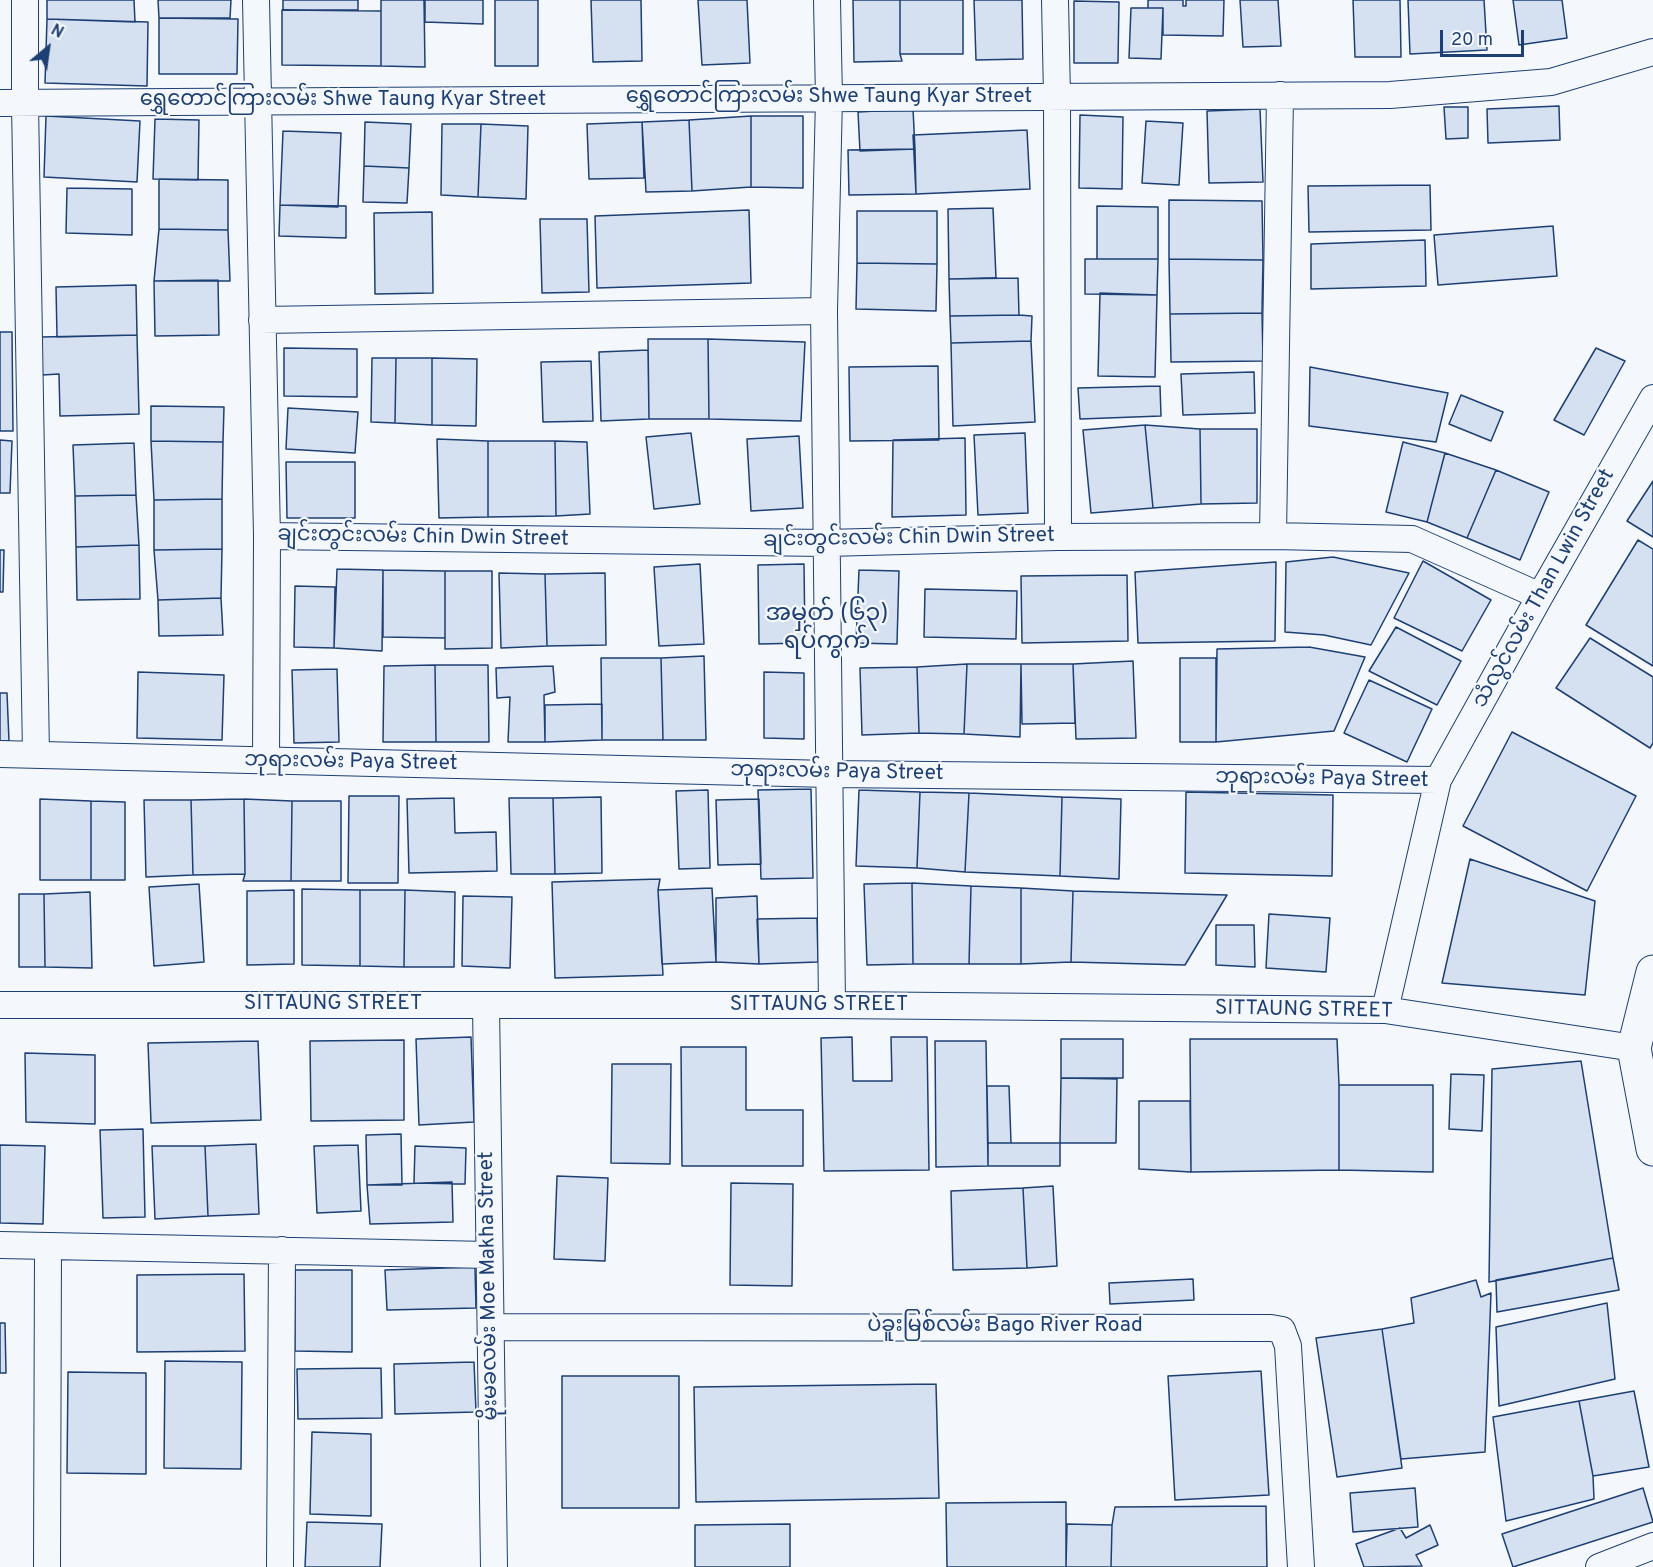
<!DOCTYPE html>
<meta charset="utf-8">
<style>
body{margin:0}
#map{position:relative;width:1653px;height:1567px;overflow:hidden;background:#f4f7fb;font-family:Overpass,sans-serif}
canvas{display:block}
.north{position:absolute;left:18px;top:18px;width:60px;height:60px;-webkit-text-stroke:4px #f4f7fb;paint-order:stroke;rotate:29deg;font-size:16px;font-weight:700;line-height:24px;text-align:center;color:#1d3f73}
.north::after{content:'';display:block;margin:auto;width:21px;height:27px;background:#1d3f73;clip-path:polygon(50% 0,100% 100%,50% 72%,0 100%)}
.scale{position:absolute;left:1440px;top:30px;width:84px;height:27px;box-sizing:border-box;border:3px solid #1d3f73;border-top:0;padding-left:8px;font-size:18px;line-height:21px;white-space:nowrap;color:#1d3f73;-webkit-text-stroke:4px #f4f7fb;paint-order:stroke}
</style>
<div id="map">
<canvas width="1653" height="1567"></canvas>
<div class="north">N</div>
<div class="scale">20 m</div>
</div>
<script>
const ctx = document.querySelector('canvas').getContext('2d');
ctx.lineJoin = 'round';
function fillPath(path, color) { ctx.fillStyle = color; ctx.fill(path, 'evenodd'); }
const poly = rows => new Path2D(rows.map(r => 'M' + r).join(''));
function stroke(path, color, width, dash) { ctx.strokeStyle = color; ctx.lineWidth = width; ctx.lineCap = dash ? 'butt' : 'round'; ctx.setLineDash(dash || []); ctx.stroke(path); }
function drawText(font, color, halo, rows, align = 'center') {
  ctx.font = font + ' Overpass,"Noto Sans Myanmar",sans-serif'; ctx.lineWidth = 4.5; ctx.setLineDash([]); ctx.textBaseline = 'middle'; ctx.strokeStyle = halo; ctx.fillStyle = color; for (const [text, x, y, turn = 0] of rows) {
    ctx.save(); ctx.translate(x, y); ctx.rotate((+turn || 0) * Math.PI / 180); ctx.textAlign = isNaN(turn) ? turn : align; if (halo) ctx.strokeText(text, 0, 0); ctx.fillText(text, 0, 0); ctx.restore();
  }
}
const building = poly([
 [47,0,134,0,135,22,47,19,47,0],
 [158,0,231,0,230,18,159,18,158,0],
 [283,0,358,0,358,10,283,10,283,0],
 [381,0,424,0,425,67,381,66,381,0],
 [425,0,483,0,483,24,425,22,425,0],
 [495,0,538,0,538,66,495,66,495,0],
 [591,0,641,0,642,61,593,62,591,0],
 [698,0,747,0,750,63,702,65,698,0],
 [853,0,900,0,900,54,902,61,854,62,853,0],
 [900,0,963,0,963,54,900,54,900,0],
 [974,0,1022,0,1023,59,976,60,974,0],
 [1148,0,1183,0,1183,6,1186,6,1186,0,1224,0,1223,36,1163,35,1163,8,1148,8,1148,0],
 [1240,0,1278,0,1281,46,1243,47,1240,0],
 [1353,0,1400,0,1401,57,1355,57,1353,0],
 [1408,0,1484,0,1487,50,1410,54,1408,0],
 [1513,0,1562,0,1567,38,1519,45,1513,0],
 [1074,1,1119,2,1118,63,1074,63,1074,1],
 [1131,8,1163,8,1161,59,1129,58,1131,8],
 [282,10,381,11,381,66,282,65,282,10],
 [159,18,238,19,237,74,159,74,159,18],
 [47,19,148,22,147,86,45,83,47,19],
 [1559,106,1560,140,1488,143,1487,109,1559,106],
 [1444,107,1468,107,1468,138,1446,139,1444,107],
 [913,109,915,149,860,151,858,112,913,109],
 [1260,109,1263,182,1209,183,1207,111,1260,109],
 [1080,115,1123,117,1122,189,1079,188,1080,115],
 [46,116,140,121,137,182,44,177,46,116],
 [751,116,803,116,803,188,751,187,751,116],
 [751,116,751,187,692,191,689,120,751,116],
 [155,119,199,120,198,180,153,179,155,119],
 [689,120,692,191,646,192,642,122,689,120],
 [1146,121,1183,123,1179,185,1142,183,1146,121],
 [365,122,411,124,409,168,364,166,365,122],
 [642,122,644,178,589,179,587,124,642,122],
 [442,124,481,124,478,197,441,195,442,124],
 [481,124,528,126,526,199,478,197,481,124],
 [1027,130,1030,189,916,194,913,135,1027,130],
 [283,131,341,133,338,207,280,205,283,131],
 [915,149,916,194,849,195,848,150,915,149],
 [364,166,409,168,407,203,363,202,364,166],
 [159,179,228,180,228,230,159,229,159,179],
 [1430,185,1431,230,1309,232,1308,186,1430,185],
 [67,188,132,189,132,235,66,233,67,188],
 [1169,200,1262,201,1263,260,1169,259,1169,200],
 [280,205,346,206,346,238,279,236,280,205],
 [1097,206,1158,207,1158,259,1097,259,1097,206],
 [993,208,996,278,949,279,948,209,993,208],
 [749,210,751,283,597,288,595,216,749,210],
 [857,211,937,211,937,264,857,263,857,211],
 [432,212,433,293,375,294,374,213,432,212],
 [540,219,587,219,589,292,542,293,540,219],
 [1553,226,1557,276,1438,285,1434,235,1553,226],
 [159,229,228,230,230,281,154,281,159,229],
 [1425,240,1426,286,1311,289,1311,244,1425,240],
 [1085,259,1158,259,1157,295,1085,294,1085,259],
 [1169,259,1263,260,1262,313,1170,314,1169,259],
 [857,263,937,264,936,311,856,309,857,263],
 [1018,278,1019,315,950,316,949,279,1018,278],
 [218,280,219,335,155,336,154,281,218,280],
 [136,285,137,335,57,337,56,287,136,285],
 [1100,293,1157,295,1155,377,1098,376,1100,293],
 [1262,313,1263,361,1171,362,1170,314,1262,313],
 [1019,315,1032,316,1031,341,951,343,950,316,1019,315],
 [0,332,12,332,13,431,0,431,0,332],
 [137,335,139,414,60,416,59,374,42,375,41,337,137,335],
 [648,339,708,339,709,419,649,419,648,339],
 [708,339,805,342,801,421,709,419,708,339],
 [1031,341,1035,422,953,426,951,343,1031,341],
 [284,348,357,349,357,397,284,396,284,348],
 [1596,348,1625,361,1584,435,1554,420,1596,348],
 [648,350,649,419,601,421,599,352,648,350],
 [372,358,396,358,395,423,371,422,372,358],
 [396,358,432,358,432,425,395,423,396,358],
 [432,358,477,359,476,426,432,425,432,358],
 [591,361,593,421,543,422,541,362,591,361],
 [938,366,939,440,850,441,849,367,938,366],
 [1310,367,1448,393,1436,442,1309,426,1310,367],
 [1254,372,1255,413,1183,415,1181,374,1254,372],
 [1160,386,1161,416,1080,419,1078,388,1160,386],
 [1461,395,1503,412,1491,441,1449,424,1461,395],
 [151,406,224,407,223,442,151,441,151,406],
 [288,408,358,412,355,453,286,449,288,408],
 [1145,425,1153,508,1091,513,1083,430,1145,425],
 [1145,425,1200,429,1201,504,1153,508,1145,425],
 [1200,429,1257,429,1257,503,1201,504,1200,429],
 [691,433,700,504,654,509,646,437,691,433],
 [1025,433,1028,513,978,515,974,435,1025,433],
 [799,436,803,508,751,511,747,439,799,436],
 [965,438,966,515,892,517,893,440,965,438],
 [437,439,488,441,488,517,439,518,437,439],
 [0,440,12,441,10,493,0,493,0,440],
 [151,441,223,442,222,499,154,500,151,441],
 [488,441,555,441,556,516,488,517,488,441],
 [555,441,587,442,590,514,556,516,555,441],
 [1403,442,1445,453,1427,522,1386,512,1403,442],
 [134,443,136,495,75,496,73,445,134,443],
 [1445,453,1496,470,1467,538,1427,522,1445,453],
 [286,462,355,462,355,518,287,518,286,462],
 [1496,470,1549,492,1520,560,1467,538,1496,470],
 [1653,481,1653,537,1627,521,1653,481],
 [136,495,139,545,76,547,75,496,136,495],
 [222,499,222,549,154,550,154,500,222,499],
 [1638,540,1653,549,1653,666,1586,625,1638,540],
 [139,545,140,599,77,600,76,547,139,545],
 [222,549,221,598,158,600,154,550,222,549],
 [0,550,4,550,3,592,0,592,0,550],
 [1333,557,1409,573,1371,645,1324,635,1285,632,1286,562,1333,557],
 [1423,561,1491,600,1462,651,1394,618,1423,561],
 [1276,562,1275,641,1138,643,1135,572,1276,562],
 [700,564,704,644,659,646,654,567,700,564],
 [804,564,805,643,759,644,758,565,804,564],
 [337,569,383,570,382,651,334,648,337,569],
 [383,570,445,571,445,638,383,637,383,570],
 [859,570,899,571,897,644,856,643,859,570],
 [445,571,492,571,492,648,445,649,445,571],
 [499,573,545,574,547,646,501,648,499,573],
 [605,573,606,645,547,646,545,574,605,573],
 [1127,575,1128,641,1022,643,1021,576,1127,575],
 [295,586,335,587,334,648,294,647,295,586],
 [925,589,1017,591,1016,639,924,637,925,589],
 [221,598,223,635,159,636,158,600,221,598],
 [1396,627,1461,661,1437,705,1369,671,1396,627],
 [1590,638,1653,677,1653,743,1650,748,1556,688,1590,638],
 [1309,647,1365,657,1334,731,1216,742,1217,649,1309,647],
 [704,656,706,740,663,740,661,658,704,656],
 [601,658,661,658,663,740,602,740,601,658],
 [1180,658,1216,658,1216,742,1180,742,1180,658],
 [1133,661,1136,738,1076,739,1073,664,1133,661],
 [967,664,1021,664,1020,737,964,734,967,664],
 [967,664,964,734,919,733,917,667,967,664],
 [1021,664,1073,664,1075,723,1022,724,1021,664],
 [435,665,436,742,383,742,384,666,435,665],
 [435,665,488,665,489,742,436,742,435,665],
 [553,666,555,692,544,695,545,742,508,742,510,697,497,698,496,668,553,666],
 [917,667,919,733,862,735,860,668,917,667],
 [337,669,339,742,294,743,292,670,337,669],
 [138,672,224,675,222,740,137,738,138,672],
 [764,672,804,673,804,739,764,738,764,672],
 [1369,680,1432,709,1407,762,1344,733,1369,680],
 [0,693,7,693,9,741,0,741,0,693],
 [602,704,602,740,545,742,545,705,602,704],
 [1512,732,1636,796,1587,891,1463,826,1512,732],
 [811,789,813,878,761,879,758,790,811,789],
 [708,790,710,868,679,869,676,791,708,790],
 [859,790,920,792,917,868,856,866,859,790],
 [920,792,969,793,965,872,917,868,920,792],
 [1186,792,1333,795,1332,876,1185,873,1186,792],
 [969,793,1062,797,1060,876,965,872,969,793],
 [349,796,399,796,398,883,348,883,349,796],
 [601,797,602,873,555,874,553,798,601,797],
 [1062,797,1121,799,1119,879,1060,876,1062,797],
 [454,798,455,833,496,832,497,871,409,873,407,799,454,798],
 [509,798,553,798,555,874,511,874,509,798],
 [40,799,91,801,91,880,40,880,40,799],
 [244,799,292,801,291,881,243,881,245,874,244,799],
 [244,799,245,874,193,875,191,800,244,799],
 [759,799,761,864,718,865,716,800,759,799],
 [144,800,191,800,193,875,146,877,144,800],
 [91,801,125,802,125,880,91,880,91,801],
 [292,801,341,801,341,881,291,881,292,801],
 [1470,859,1595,901,1585,995,1442,983,1470,859],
 [660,879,658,890,663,975,555,978,552,882,660,879],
 [912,883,913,964,867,965,864,884,912,883],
 [912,883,971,886,969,964,913,964,912,883],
 [199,884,204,962,154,966,149,887,199,884],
 [971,886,1021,888,1021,964,969,964,971,886],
 [712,888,716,962,662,964,658,890,712,888],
 [1021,888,1073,891,1071,962,1021,964,1021,888],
 [302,889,360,890,360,966,302,965,302,889],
 [294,890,294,964,247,965,247,891,294,890],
 [360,890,405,890,404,967,360,966,360,890],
 [405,890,455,892,454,967,404,967,405,890],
 [1073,891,1227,895,1185,965,1071,962,1073,891],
 [90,892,92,968,45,967,44,894,90,892],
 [19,894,44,894,45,967,19,967,19,894],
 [463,896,512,897,510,968,462,966,463,896],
 [757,896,759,964,716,962,716,898,757,896],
 [1269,914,1330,918,1326,972,1266,968,1269,914],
 [817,918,818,962,759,964,757,919,817,918],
 [1216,925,1254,925,1255,967,1216,965,1216,925],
 [471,1037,474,1122,419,1125,416,1039,471,1037],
 [852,1037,853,1081,892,1081,891,1037,927,1037,929,1170,824,1171,821,1038,852,1037],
 [1061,1039,1123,1039,1123,1078,1061,1078,1061,1039],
 [1190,1039,1337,1039,1339,1085,1339,1170,1191,1172,1190,1039],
 [404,1040,404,1120,311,1121,310,1041,404,1040],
 [258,1041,261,1120,151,1123,148,1043,258,1041],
 [935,1041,986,1041,988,1166,936,1167,935,1041],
 [681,1047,746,1047,746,1110,803,1110,803,1166,682,1166,681,1047],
 [25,1053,95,1055,95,1124,26,1122,25,1053],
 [1581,1061,1613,1258,1489,1282,1492,1069,1581,1061],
 [612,1064,671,1064,670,1164,611,1163,612,1064],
 [1451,1074,1484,1075,1482,1131,1449,1129,1451,1074],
 [1061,1078,1117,1079,1116,1143,1060,1143,1061,1078],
 [1339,1085,1433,1085,1433,1172,1339,1170,1339,1085],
 [987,1086,1009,1086,1011,1143,988,1143,987,1086],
 [1139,1101,1190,1101,1191,1172,1139,1169,1139,1101],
 [143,1129,145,1217,103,1218,100,1130,143,1129],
 [401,1134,402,1185,367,1185,366,1135,401,1134],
 [988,1143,1060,1143,1060,1166,988,1166,988,1143],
 [256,1144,259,1214,208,1216,205,1146,256,1144],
 [0,1145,45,1146,43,1224,0,1223,0,1145],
 [358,1145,361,1211,317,1213,314,1146,358,1145],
 [152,1146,205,1146,208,1216,155,1219,152,1146],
 [415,1146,466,1148,465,1184,414,1183,415,1146],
 [557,1176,608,1178,605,1261,554,1259,557,1176],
 [452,1182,453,1222,370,1224,367,1185,452,1182],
 [731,1183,793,1184,792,1286,730,1285,731,1183],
 [1053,1186,1057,1266,1027,1268,1023,1188,1053,1186],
 [1023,1188,1027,1268,953,1270,951,1191,1023,1188],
 [1613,1258,1619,1290,1497,1312,1496,1280,1613,1258],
 [475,1267,476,1308,387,1310,385,1270,475,1267],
 [295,1270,352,1270,352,1352,295,1351,295,1270],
 [244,1274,245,1351,137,1352,137,1275,244,1274],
 [1193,1279,1194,1300,1110,1304,1109,1283,1193,1279],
 [1476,1280,1481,1297,1491,1293,1485,1452,1401,1459,1382,1329,1414,1323,1411,1298,1476,1280],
 [1607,1303,1615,1379,1499,1406,1496,1327,1607,1303],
 [0,1323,5,1323,6,1373,0,1373,0,1323],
 [1382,1329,1402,1468,1337,1477,1316,1338,1382,1329],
 [165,1361,242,1362,241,1469,164,1468,165,1361],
 [474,1362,476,1412,395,1414,394,1364,474,1362],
 [381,1368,382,1418,298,1419,297,1369,381,1368],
 [1261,1371,1269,1495,1175,1500,1168,1376,1261,1371],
 [68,1372,146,1373,146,1474,67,1473,68,1372],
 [562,1376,679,1376,679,1508,562,1508,562,1376],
 [936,1384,939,1498,696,1502,694,1387,936,1384],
 [1634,1391,1649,1467,1593,1476,1579,1401,1634,1391],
 [1579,1401,1593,1476,1594,1499,1506,1521,1493,1417,1579,1401],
 [312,1432,371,1434,371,1516,310,1514,312,1432],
 [1415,1488,1418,1527,1353,1532,1350,1493,1415,1488],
 [1643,1488,1653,1522,1513,1567,1502,1534,1643,1488],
 [1066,1502,1066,1567,947,1567,946,1503,1066,1502],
 [1266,1506,1267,1567,1111,1567,1112,1525,1115,1507,1266,1506],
 [307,1522,382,1524,380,1567,305,1567,307,1522],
 [790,1524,790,1567,695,1567,695,1525,790,1524],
 [1067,1524,1112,1525,1111,1567,1066,1567,1067,1524],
 [1430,1525,1438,1545,1416,1555,1422,1566,1364,1567,1356,1544,1400,1528,1406,1538,1430,1525]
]);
fillPath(building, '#d5e0f0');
stroke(building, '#1d3f73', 1.5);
const minor = poly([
 [25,0,25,103,36,754],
 [256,0,267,536,266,761],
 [827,0,829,98,824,311,832,1005],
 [1055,0,1057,96,1058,537],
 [0,103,1390,95,1551,82,1653,52],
 [262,320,824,311],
 [267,536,826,543,1058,537,1273,536,1412,539,1540,596],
 [1273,536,1280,95],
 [0,754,830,774,1438,780,1385,1010],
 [1438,780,1540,596,1653,398],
 [0,1005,832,1005,1385,1010,1634,1048],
 [486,1005,494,1567],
 [0,1245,489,1255],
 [491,1327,1271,1328,1282,1330,1288,1346,1301,1567],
 [47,1567,48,1246],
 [280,1567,282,1250],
 [1599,1567,1653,1546]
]);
const secondary = poly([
 [1653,972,1634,1048,1653,1149]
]);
stroke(minor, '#1d3f73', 28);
stroke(secondary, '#1d3f73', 35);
stroke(minor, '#f4f7fb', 26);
stroke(secondary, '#f4f7fb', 33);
drawText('21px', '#1d3f73', '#f4f7fb', [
 ["ရွှေတောင်ကြားလမ်း Shwe Taung Kyar Street",829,98],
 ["ရွှေတောင်ကြားလမ်း Shwe Taung Kyar Street",343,101],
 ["ချင်းတွင်းလမ်း Chin Dwin Street",423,538,1],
 ["ချင်းတွင်းလမ်း Chin Dwin Street",909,539,-1],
 ["သံလွင်လမ်း Than Lwin Street",1545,589,-61],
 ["ဘုရားလမ်း Paya Street",351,763,1],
 ["ဘုရားလမ်း Paya Street",837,773,1],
 ["ဘုရားလမ်း Paya Street",1322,780,1],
 ["SITTAUNG STREET",333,1005],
 ["SITTAUNG STREET",819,1006],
 ["SITTAUNG STREET",1304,1011,1],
 ["မိုးမခလမ်း Moe Makha Street",490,1286,-91],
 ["ပဲခူးမြစ်လမ်း Bago River Road",1005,1327]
]);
drawText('24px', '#1d3f73', '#f4f7fb', [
 ["အမှတ် (၆၃)",827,615],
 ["ရပ်ကွက်",827,643]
]);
</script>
